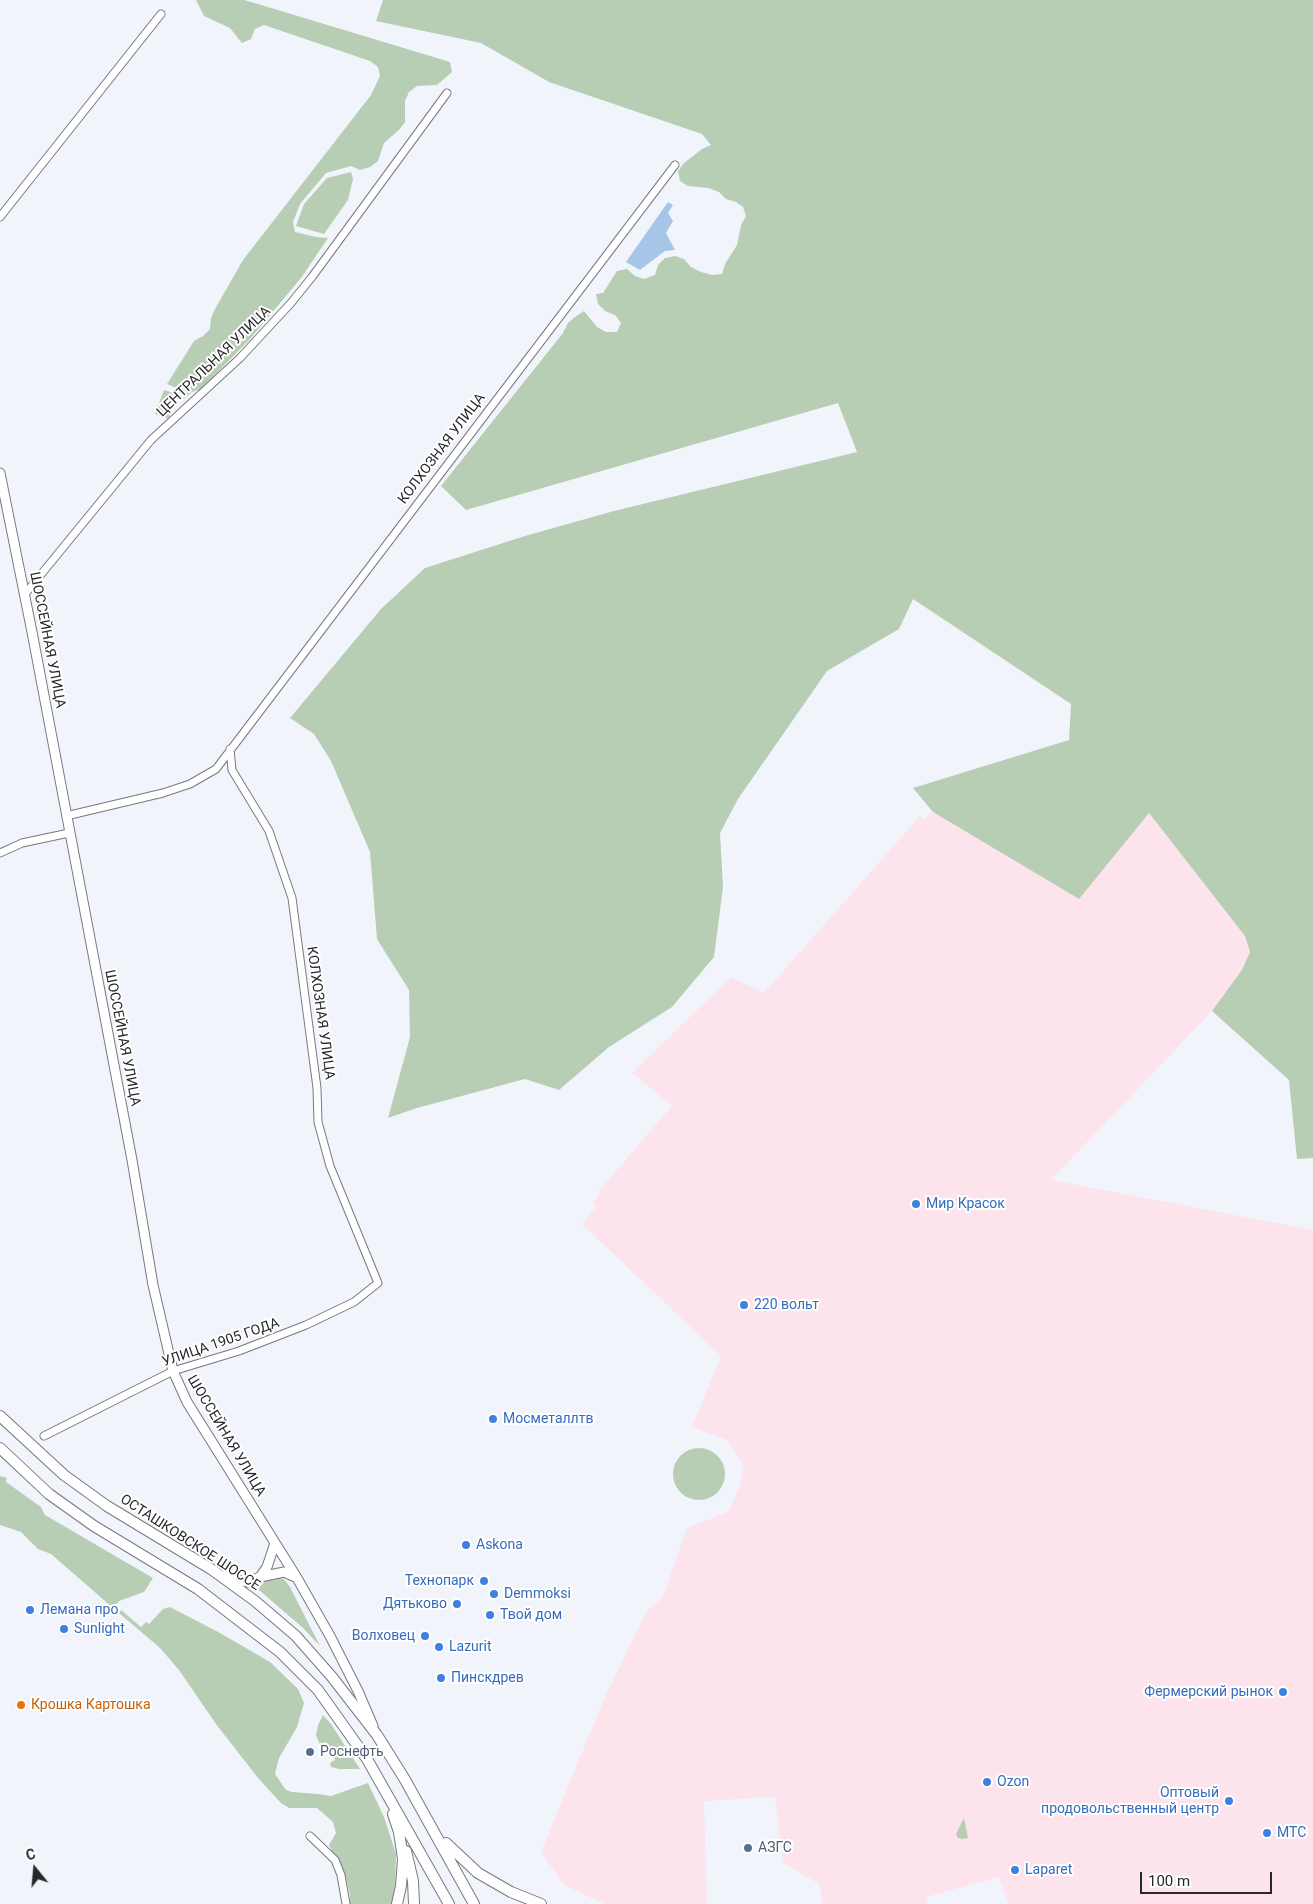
<!DOCTYPE html>
<meta charset="utf-8">
<style>
body{margin:0}
#map{position:relative;width:1313px;height:1904px;overflow:hidden;background:#f2f4fb;font-family:Roboto,sans-serif}
canvas{display:block}
.north{position:absolute;left:10px;top:1844px;width:50px;height:50px;-webkit-text-stroke:4px #fff;paint-order:stroke;rotate:343deg;font-size:14px;font-weight:700;line-height:20px;text-align:center;color:#27282a}
.north::after{content:'';display:block;margin:auto;width:18px;height:22px;background:#27282a;clip-path:polygon(50% 0,100% 100%,50% 72%,0 100%)}
.scale{position:absolute;left:1140px;top:1872px;width:132px;height:22px;box-sizing:border-box;border:2px solid #27282a;border-top:0;padding-left:6px;font-size:15px;line-height:18px;white-space:nowrap;color:#27282a;-webkit-text-stroke:4px #fff;paint-order:stroke}
</style>
<div id="map">
<canvas width="1313" height="1904"></canvas>
<div class="north">С</div>
<div class="scale">100 m</div>
</div>
<script>
const ctx = document.querySelector('canvas').getContext('2d');
ctx.lineJoin = 'round';
function fillPath(path, color) { ctx.fillStyle = color; ctx.fill(path, 'evenodd'); }
const poly = rows => new Path2D(rows.map(r => 'M' + r).join(''));
function stroke(path, color, width, dash) { ctx.strokeStyle = color; ctx.lineWidth = width; ctx.lineCap = dash ? 'butt' : 'round'; ctx.setLineDash(dash || []); ctx.stroke(path); }
function drawText(font, color, halo, rows, align = 'center') {
  ctx.font = font + ' Roboto,sans-serif'; ctx.lineWidth = 4; ctx.setLineDash([]); ctx.textBaseline = 'middle'; ctx.strokeStyle = halo; ctx.fillStyle = color; for (const [text, x, y, turn = 0] of rows) {
    ctx.save(); ctx.translate(x, y); ctx.rotate((+turn || 0) * Math.PI / 180); ctx.textAlign = isNaN(turn) ? turn : align; if (halo) ctx.strokeText(text, 0, 0); ctx.fillText(text, 0, 0); ctx.restore();
  }
}
fillPath(poly([
 [933,812,1079,899,1148,812,1245,936,1250,952,1242,970,1212,1011,1051,1180,1313,1230,1313,1904,1009,1904,999,1877,926,1897,927,1904,823,1904,819,1884,783,1863,775,1797,704,1801,707,1904,605,1904,564,1885,541,1852,604,1699,647,1611,663,1597,687,1528,728,1512,740,1486,744,1466,727,1440,692,1427,721,1356,582,1224,596,1207,592,1203,600,1194,598,1192,672,1106,632,1073,731,977,764,993,920,816,924,819]
]), '#fce3ec');
fillPath(poly([
 [196,0,244,0,258,4,450,62,452,72,437,85,417,86,409,92,405,101,405,122,399,130,384,143,378,161,370,167,360,170,351,166,326,173,300,204,293,222,295,232,316,237,328,238,301,278,250,339,201,389,192,392,184,399,179,389,167,384,194,341,203,336,210,329,211,318,215,309,243,260,371,95,380,76,378,67,370,61,264,25,255,29,251,39,242,43,230,28,204,16],
 [383,0,1313,0,1313,1158,1297,1159,1289,1080,1212,1011,1242,970,1250,952,1245,936,1149,813,1079,899,933,812,913,788,1069,740,1071,704,913,599,899,629,827,671,738,799,720,833,723,887,714,957,672,1007,609,1047,559,1090,525,1079,417,1108,388,1118,410,1037,409,990,377,939,370,852,331,761,314,734,290,718,381,609,425,568,525,536,614,511,857,452,838,403,466,510,441,486,563,333,568,323,575,317,584,311,597,327,606,332,617,332,621,323,615,315,605,311,598,304,596,294,603,293,617,271,627,269,635,276,644,279,655,275,658,265,665,258,675,256,684,259,691,267,701,272,712,275,722,274,725,264,737,245,741,225,746,216,743,207,736,202,726,199,719,192,708,188,688,186,680,181,678,171,684,163,702,149,711,145,702,134,549,82,481,43,376,21],
 [351,172,353,179,348,200,324,234,296,226,304,204,327,178],
 [164,390,177,394,169,419,155,414],
 '673 1474a26 26 0 1 1 52 0a26 26 0 1 1-52 0Z',
 [0,1476,7,1478,6,1482,41,1507,45,1515,153,1578,144,1592,119,1601,113,1608,51,1554,38,1549,21,1532,0,1525],
 [275,1577,284,1579,290,1587,320,1646,303,1628,259,1590,260,1583],
 [170,1607,220,1633,270,1662,298,1689,304,1703,297,1727,279,1758,275,1774,286,1790,292,1792,318,1794,331,1796,368,1783,384,1817,396,1854,395,1885,392,1904,349,1904,350,1895,346,1878,329,1845,336,1833,333,1822,317,1808,289,1808,281,1803,258,1778,216,1724,179,1670,160,1648,119,1613,121,1610,141,1627,146,1622,149,1624,163,1609],
 [323,1715,331,1724,360,1769,339,1769,331,1767,330,1763,335,1760,326,1742,320,1745,316,1735,318,1725],
 [964,1818,968,1838,962,1839,958,1838,956,1834]
]), '#b7ceb4');
fillPath(poly([
 [668,202,673,205,668,213,673,221,666,233,675,250,665,251,640,270,626,262]
]), '#a7c5e6');
const minor = poly([
 [0,217,161,14],
 [25,594,151,440,240,358,291,303,312,277,447,93],
 [66,816,163,793,190,784,216,769,675,165],
 [0,853,22,843,69,833],
 [44,1436,173,1371,239,1351,306,1325,354,1302,378,1283,330,1166,318,1122,317,1088,292,898,269,831,232,770,230,749],
 [310,1836,335,1860,341,1875,346,1904]
]);
const tertiary = poly([
 [0,473,32,632,132,1160,153,1285,173,1371,187,1402,297,1578,330,1636,358,1691,373,1726],
 [224,1575,234,1580,248,1582,260,1577,284,1572,297,1578],
 [260,1577,267,1567,275,1543]
]);
const secondary = poly([
 [0,1416,64,1475,107,1506,211,1569,255,1601,296,1636,332,1677,377,1735,404,1778,474,1904],
 [0,1448,49,1494,94,1526,198,1589,280,1652,318,1690,367,1759,449,1904],
 [393,1814,399,1832,403,1859,401,1886,397,1904],
 [446,1843,478,1873,511,1892,541,1904],
 [406,1851,413,1881,414,1904]
]);
stroke(minor, '#76797f', 9);
stroke(tertiary, '#76797f', 11);
stroke(secondary, '#76797f', 12);
stroke(minor, '#fff', 7);
stroke(tertiary, '#fff', 9);
stroke(secondary, '#fff', 10);
for (const [x, y, r, color] of [
 [916,1204,5,"#3f7fe0"],
 [744,1305,5,"#3f7fe0"],
 [493,1419,5,"#3f7fe0"],
 [466,1545,5,"#3f7fe0"],
 [484,1581,5,"#3f7fe0"],
 [494,1594,5,"#3f7fe0"],
 [457,1604,5,"#3f7fe0"],
 [30,1610,5,"#3f7fe0"],
 [490,1615,5,"#3f7fe0"],
 [64,1629,5,"#3f7fe0"],
 [425,1636,5,"#3f7fe0"],
 [439,1647,5,"#3f7fe0"],
 [441,1678,5,"#3f7fe0"],
 [1283,1692,5,"#3f7fe0"],
 [21,1705,5,"#e8710a"],
 [310,1752,5,"#5c6f8a"],
 [987,1782,5,"#3f7fe0"],
 [1229,1801,5,"#3f7fe0"],
 [1267,1833,5,"#3f7fe0"],
 [748,1848,5,"#5c6f8a"],
 [1015,1870,5,"#3f7fe0"]
]) { const dot = new Path2D(); dot.arc(x, y, r, 0, 2 * Math.PI); ctx.fillStyle = color; ctx.fill(dot); stroke(dot, '#fff', 2); }
drawText('14px', '#27282a', '#fff', [
 ["ЦЕНТРАЛЬНАЯ УЛИЦА",214,362,-44],
 ["КОЛХОЗНАЯ УЛИЦА",442,449,-53],
 ["ШОССЕЙНАЯ УЛИЦА",47,640,79],
 ["КОЛХОЗНАЯ УЛИЦА",320,1013,82],
 ["ШОССЕЙНАЯ УЛИЦА",122,1038,79],
 ["УЛИЦА 1905 ГОДА",221,1343,-19],
 ["ШОССЕЙНАЯ УЛИЦА",226,1436,59],
 ["ОСТАШКОВСКОЕ ШОССЕ",190,1543,33]
]);
drawText('14px', '#366cbe', '#fff', [
 ["Мир Красок",926,1204],
 ["220 вольт",754,1305],
 ["Мосметаллтв",503,1419],
 ["Askona",476,1545],
 ["Технопарк",474,1581,"right"],
 ["Demmoksi",504,1594],
 ["Дятьково",447,1604,"right"],
 ["Лемана про",40,1610],
 ["Твой дом",500,1615],
 ["Sunlight",74,1629],
 ["Волховец",415,1636,"right"],
 ["Lazurit",449,1647],
 ["Пинскдрев",451,1678],
 ["Фермерский рынок",1273,1692,"right"],
 ["Ozon",997,1782],
 ["Оптовый",1219,1793,"right"],
 ["продовольственный центр",1219,1809,"right"],
 ["МТС",1277,1833],
 ["Laparet",1025,1870]
], 'left');
drawText('14px', '#c56008', '#fff', [
 ["Крошка Картошка",31,1705]
], 'left');
drawText('14px', '#4e5e75', '#fff', [
 ["Роснефть",320,1752],
 ["АЗГС",758,1848]
], 'left');
</script>
